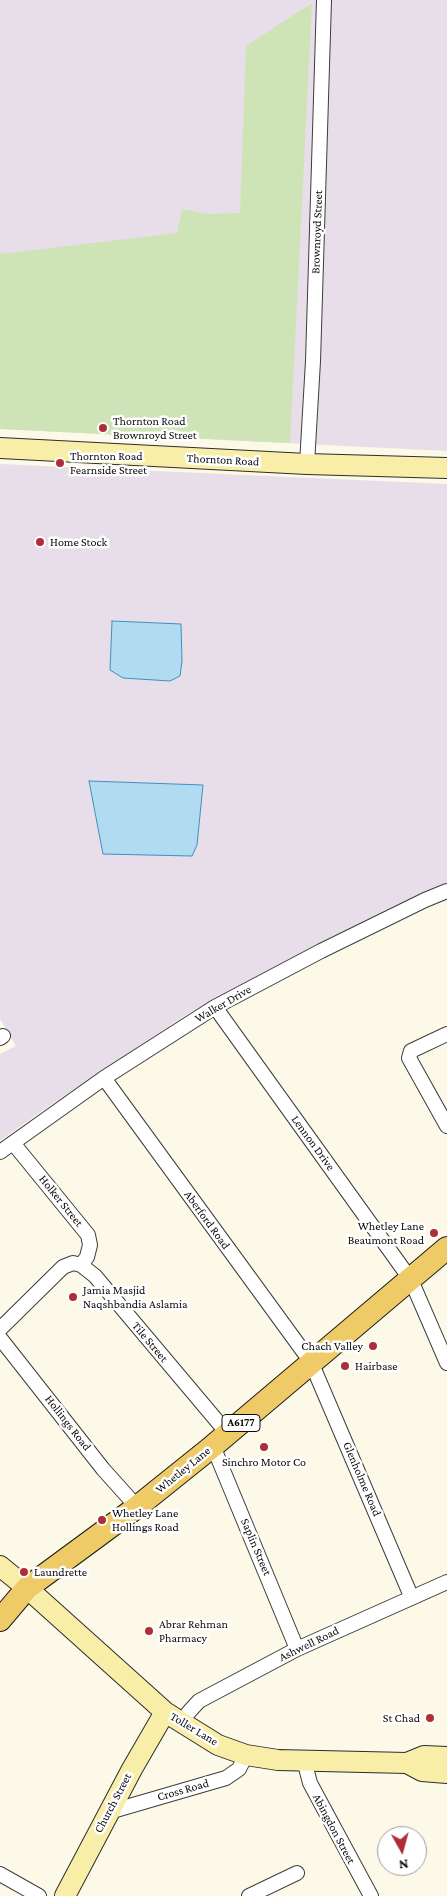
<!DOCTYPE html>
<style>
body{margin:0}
#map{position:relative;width:447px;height:1896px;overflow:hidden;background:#fdf9e9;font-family:"Crimson Pro",serif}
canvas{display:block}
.north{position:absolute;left:377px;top:1826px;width:50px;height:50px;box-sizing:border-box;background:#fff;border:1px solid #9d9d9d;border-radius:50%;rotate:173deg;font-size:14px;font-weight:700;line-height:20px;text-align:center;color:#0a0a0a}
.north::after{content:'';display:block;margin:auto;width:18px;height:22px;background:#af2d37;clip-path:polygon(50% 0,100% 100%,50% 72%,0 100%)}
</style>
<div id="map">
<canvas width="447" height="1896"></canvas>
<div class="north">N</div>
</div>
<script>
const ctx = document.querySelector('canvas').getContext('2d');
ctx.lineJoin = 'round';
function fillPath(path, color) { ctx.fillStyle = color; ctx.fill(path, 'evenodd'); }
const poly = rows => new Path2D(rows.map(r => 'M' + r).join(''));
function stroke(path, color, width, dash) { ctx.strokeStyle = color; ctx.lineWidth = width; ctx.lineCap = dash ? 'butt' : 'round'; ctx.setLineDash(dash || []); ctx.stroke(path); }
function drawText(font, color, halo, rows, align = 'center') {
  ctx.font = font + ' "Crimson Pro",serif'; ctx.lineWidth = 5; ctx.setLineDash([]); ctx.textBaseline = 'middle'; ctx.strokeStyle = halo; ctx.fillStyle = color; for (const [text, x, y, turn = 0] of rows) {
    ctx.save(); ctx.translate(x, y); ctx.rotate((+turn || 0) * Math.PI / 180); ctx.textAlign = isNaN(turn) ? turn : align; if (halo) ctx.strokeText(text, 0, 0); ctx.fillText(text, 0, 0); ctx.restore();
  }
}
fillPath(poly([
 [0,0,447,0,447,451,0,429],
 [0,464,447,484,447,885,331,937,189,1013,36,1115,0,1141,0,1054,16,1046,0,1019]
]), '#e7dee9');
fillPath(poly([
 [312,3,290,443,0,429,0,254,177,233,182,209,209,214,240,213,246,46]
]), '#cfe4b6');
const water = poly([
 [112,621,181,624,182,661,180,676,170,681,123,678,110,670,112,621],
 [89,781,203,785,197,845,192,856,103,854,89,781]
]);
fillPath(water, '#b1dbf1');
stroke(water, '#3e91c2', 1);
const street = poly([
 [307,464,313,361,324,0],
 [215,1007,411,1280,447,1363],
 [447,1034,411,1051,409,1058,447,1126],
 [0,1038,3,1036],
 [104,1078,311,1362,411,1596],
 [13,1143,88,1235,90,1245,87,1257,81,1265],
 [0,1152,104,1078,215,1007,321,951,425,900,447,891],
 [0,1329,63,1267,73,1263,81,1265,95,1276,228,1434],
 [0,1338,103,1469,137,1507],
 [213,1446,297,1649],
 [182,1724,188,1713,199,1701,297,1649,447,1582],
 [304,1760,310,1783,371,1896],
 [109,1812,226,1778,239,1769,246,1755],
 [0,1874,39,1896],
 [249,1896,297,1873]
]);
const secondary = poly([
 [0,448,307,464,447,468],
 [0,1566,27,1588,165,1712,218,1745,246,1755,278,1760,407,1763,424,1756,447,1757],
 [407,1763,422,1771,447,1773,446,1757],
 [65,1896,132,1769,165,1712]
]);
const primary = poly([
 [0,1620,27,1588,137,1507,213,1446,447,1248]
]);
stroke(street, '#3d3d3d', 16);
stroke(secondary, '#2c2c2c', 22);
stroke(primary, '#1b1b1b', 24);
stroke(street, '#fff', 14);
stroke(secondary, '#f9eea8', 20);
stroke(primary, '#efcb68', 22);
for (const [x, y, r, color] of [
 [103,428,5,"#af2d37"],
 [60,463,5,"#af2d37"],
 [40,542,5,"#af2d37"],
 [434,1233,5,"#af2d37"],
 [73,1297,5,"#af2d37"],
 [373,1346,5,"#af2d37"],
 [345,1366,5,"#af2d37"],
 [264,1447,5,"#af2d37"],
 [102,1520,5,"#af2d37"],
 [24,1572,5,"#af2d37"],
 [149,1631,5,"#af2d37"],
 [430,1718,5,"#af2d37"]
]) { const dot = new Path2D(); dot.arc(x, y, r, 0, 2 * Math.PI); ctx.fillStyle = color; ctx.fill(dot); stroke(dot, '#fff', 2); }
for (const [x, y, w] of [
 [241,1423,38]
]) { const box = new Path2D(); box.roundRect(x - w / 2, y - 8.5, w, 17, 4); ctx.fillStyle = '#fff'; ctx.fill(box); stroke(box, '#0a0a0a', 1); }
drawText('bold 11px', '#0a0a0a', null, [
 ["A6177",241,1423]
]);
drawText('12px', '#0a0a0a', '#fff', [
 ["Brownroyd Street",317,232,-88],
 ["Thornton Road",223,460,3],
 ["Walker Drive",223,1004,-30],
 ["Lennon Drive",313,1143,54],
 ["Holker Street",61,1201,51],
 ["Aberford Road",207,1220,54],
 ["Tile Street",150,1342,50],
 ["Hollings Road",68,1423,52],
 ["Whetley Lane",183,1470,-39],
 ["Glenholme Road",362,1479,67],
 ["Saplin Street",256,1547,67],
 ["Ashwell Road",309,1644,-26],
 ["Toller Lane",194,1729,31],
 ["Cross Road",183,1790,-16],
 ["Church Street",113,1803,-62],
 ["Abingdon Street",334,1829,62]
]);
drawText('12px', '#0a0a0a', '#fff', [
 ["Thornton Road",113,421],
 ["Brownroyd Street",113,435],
 ["Thornton Road",70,456],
 ["Fearnside Street",70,470],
 ["Home Stock",50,542],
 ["Whetley Lane",424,1226,"right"],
 ["Beaumont Road",424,1240,"right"],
 ["Jamia Masjid",83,1290],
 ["Naqshbandia Aslamia",83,1304],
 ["Chach Valley",363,1346,"right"],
 ["Hairbase",355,1366],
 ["Sinchro Motor Co",264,1462,"center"],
 ["Whetley Lane",112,1513],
 ["Hollings Road",112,1527],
 ["Laundrette",34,1572],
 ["Abrar Rehman",159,1624],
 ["Pharmacy",159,1638],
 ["St Chad",420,1718,"right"]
], 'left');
</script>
